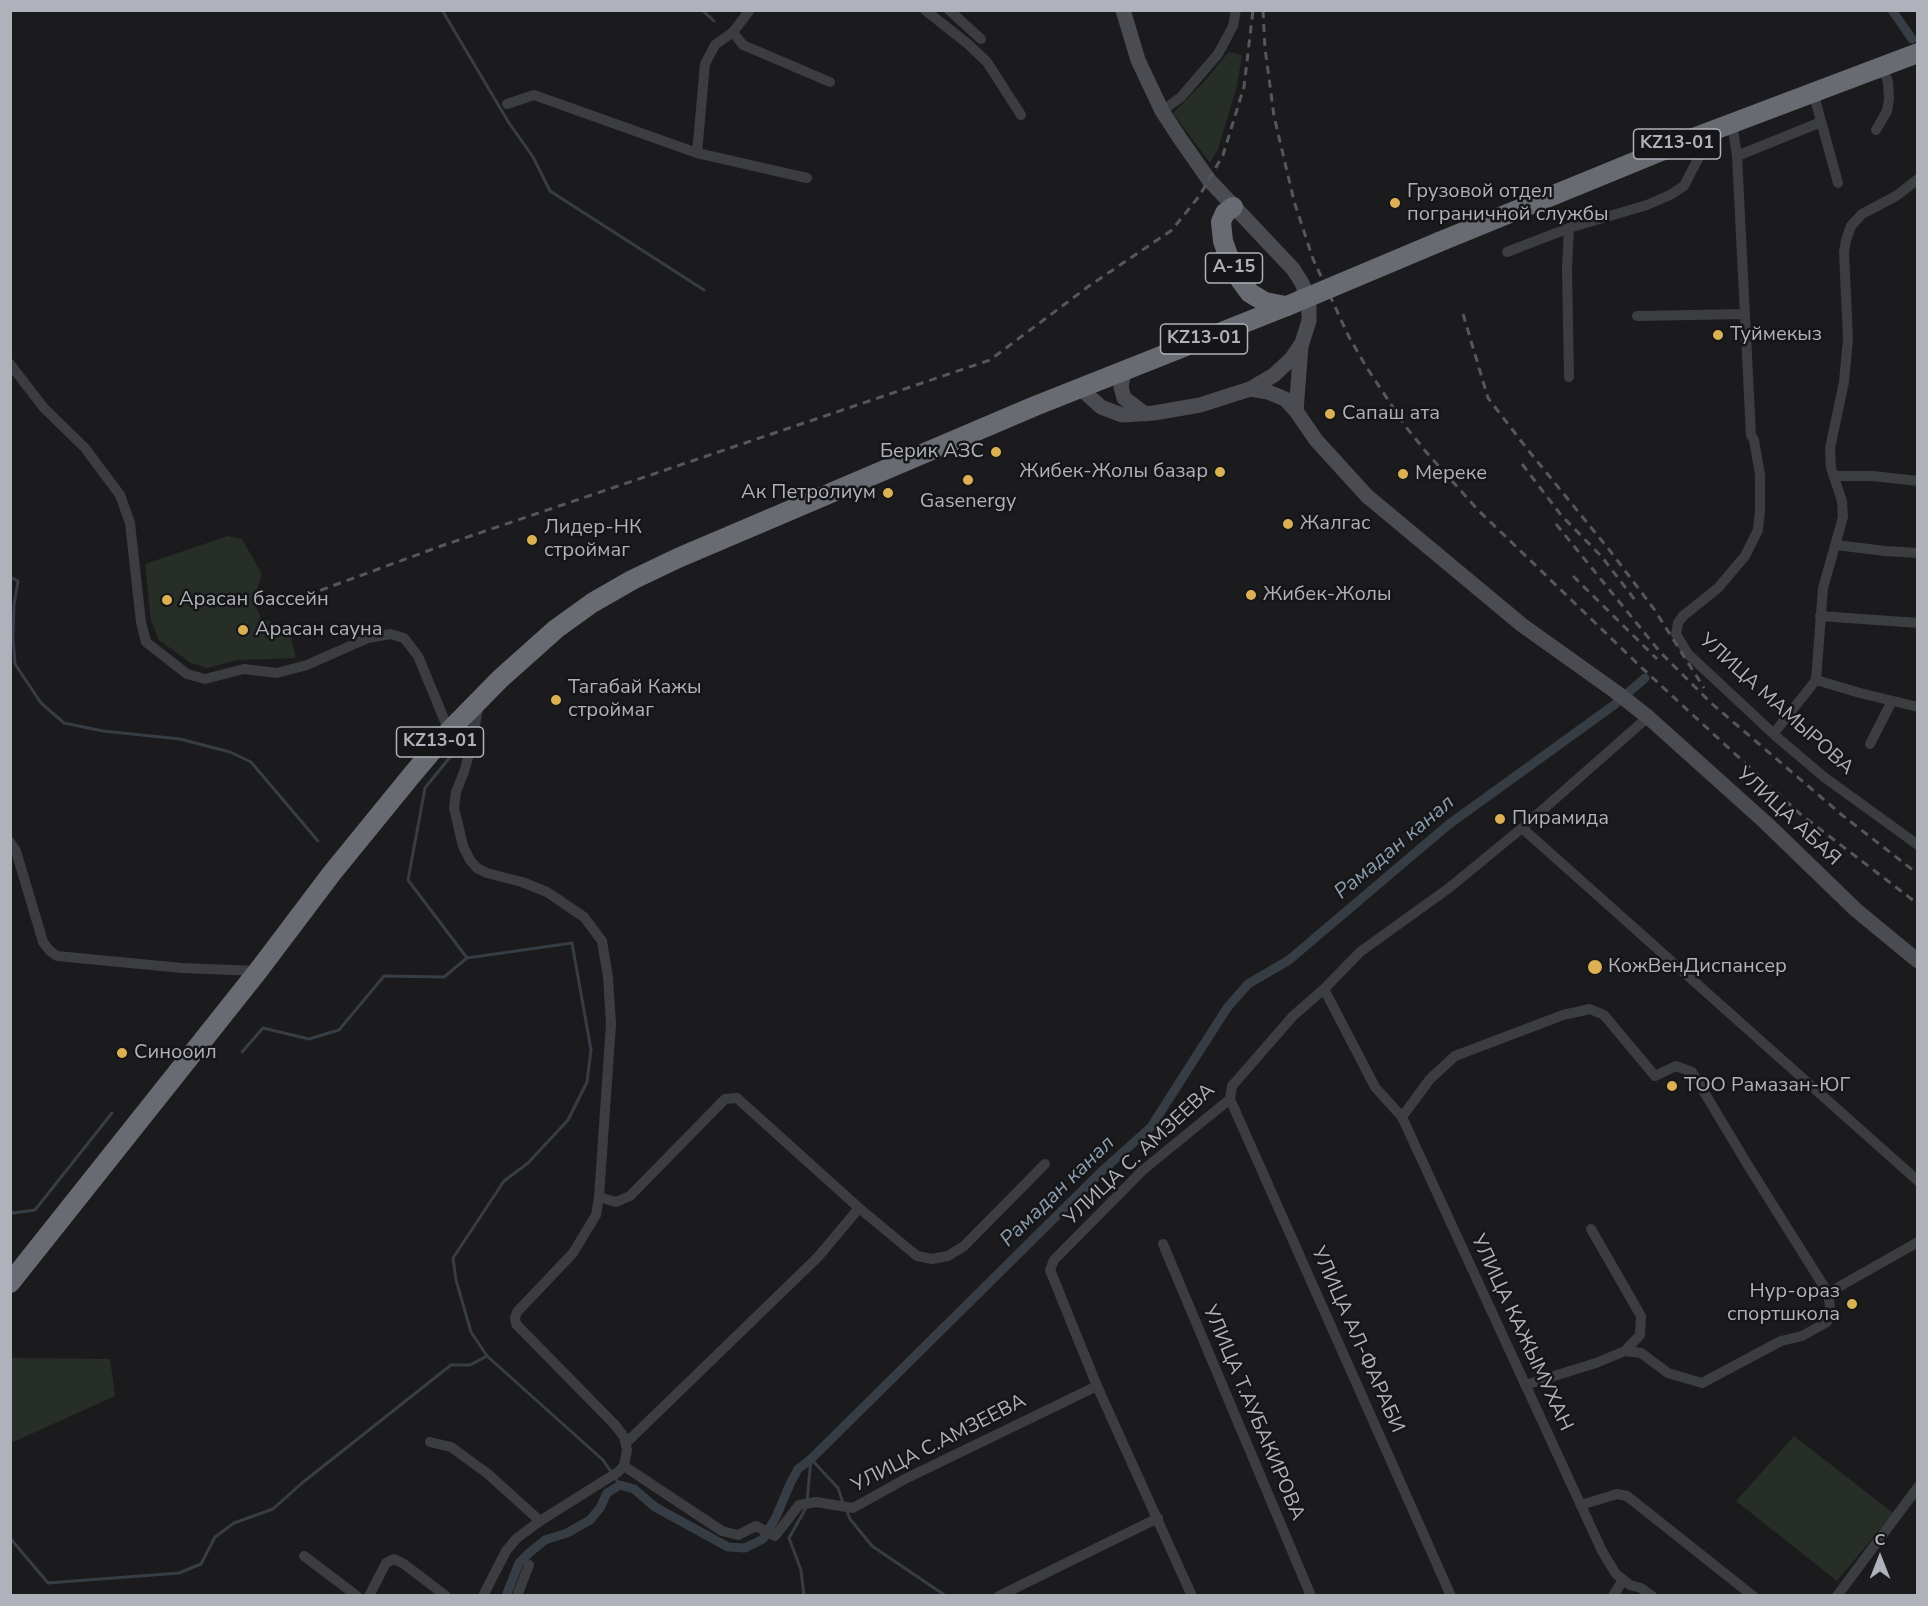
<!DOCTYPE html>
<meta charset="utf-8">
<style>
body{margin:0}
#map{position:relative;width:1928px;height:1606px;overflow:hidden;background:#1b1b1d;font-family:"Nunito Sans",sans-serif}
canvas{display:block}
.frame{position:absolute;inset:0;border:12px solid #afb2ba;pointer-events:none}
.north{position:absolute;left:1850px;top:1528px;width:60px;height:60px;-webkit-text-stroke:4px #161618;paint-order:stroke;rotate:0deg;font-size:16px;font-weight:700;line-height:24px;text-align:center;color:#afb2ba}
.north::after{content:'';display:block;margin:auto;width:21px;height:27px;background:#afb2ba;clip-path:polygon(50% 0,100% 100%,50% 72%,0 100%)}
</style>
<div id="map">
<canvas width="1928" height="1606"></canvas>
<div class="frame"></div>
<div class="north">С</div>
</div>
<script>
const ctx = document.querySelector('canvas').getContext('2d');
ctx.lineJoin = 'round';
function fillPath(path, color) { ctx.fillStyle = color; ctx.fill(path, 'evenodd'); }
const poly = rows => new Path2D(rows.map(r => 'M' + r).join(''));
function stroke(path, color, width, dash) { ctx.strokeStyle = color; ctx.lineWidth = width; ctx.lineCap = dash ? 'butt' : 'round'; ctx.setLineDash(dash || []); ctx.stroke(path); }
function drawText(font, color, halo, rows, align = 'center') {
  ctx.font = font + ' "Nunito Sans",sans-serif'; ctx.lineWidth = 5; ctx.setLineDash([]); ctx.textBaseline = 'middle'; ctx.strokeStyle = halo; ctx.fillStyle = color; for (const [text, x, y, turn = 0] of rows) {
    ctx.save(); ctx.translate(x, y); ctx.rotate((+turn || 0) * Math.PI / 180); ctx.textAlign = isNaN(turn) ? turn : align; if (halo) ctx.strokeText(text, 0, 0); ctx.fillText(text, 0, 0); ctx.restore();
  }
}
fillPath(poly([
 [1229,52,1242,55,1237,86,1218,149,1210,163,1173,113,1202,84],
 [228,536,242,539,262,574,253,601,261,618,289,629,296,658,238,660,207,668,191,663,159,640,151,621,145,564],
 [11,1358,110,1359,115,1396,11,1443],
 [1794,1436,1893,1513,1837,1581,1736,1501]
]), '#272e28');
stroke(poly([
 [442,10,509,123,533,157,550,191,704,290],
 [702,10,714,21],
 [10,577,18,581,14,605,13,637,15,664,41,703,64,723,103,731,180,739,230,752,251,762,318,841],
 [455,751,425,788,408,880,467,958],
 [242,1052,263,1028,309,1039,339,1030,384,976,444,977,467,958,572,943,591,1050,587,1082,568,1120,528,1163,504,1181,453,1258,456,1280,471,1332,487,1356,603,1460,620,1485],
 [10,1211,13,1213,35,1210,112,1113],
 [811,1459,838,1488,843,1503],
 [807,1502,811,1459],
 [846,1509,850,1519,872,1546,946,1596],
 [10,1538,48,1583,179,1573,201,1564,215,1537,234,1523,273,1509,302,1483,451,1365,470,1365,487,1356],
 [804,1596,801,1570,789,1538,806,1508]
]), '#363d44', 3);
stroke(poly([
 [1892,10,1912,39],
 [506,1596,519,1563,529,1553,545,1540,567,1533,590,1520,600,1508,607,1493,620,1485,634,1489,655,1507,728,1547,745,1548,763,1539,776,1517,790,1484,798,1469,811,1459,1102,1171,1151,1127,1227,1008,1248,984,1289,960,1448,825,1614,705,1645,678]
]), '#363d44', 9);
stroke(poly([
 [925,10,968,44,987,62,1021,115],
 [949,10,981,39],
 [733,32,743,45,830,82],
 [1813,92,1838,183],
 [507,104,534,95,697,153,807,178],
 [1162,111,1181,97,1218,54,1233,26,1236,10],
 [1732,123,1737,156,1751,435,1754,440,1760,475,1760,510,1758,530,1745,556,1718,588,1683,616,1678,623,1676,634,1688,654,1778,738,1824,777,1918,845],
 [1876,130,1887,111,1889,99,1888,82,1882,66],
 [697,153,705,64,715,45,733,32,750,10],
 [1737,156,1821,122],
 [1569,228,1567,268,1569,377],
 [1507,252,1569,228,1647,205,1670,195,1684,186,1699,157,1707,133],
 [1637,316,1745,314],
 [10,364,44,408,85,448,120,495,130,523,141,622,146,642,187,674,205,679,244,669,277,673,307,665,368,638,390,634,404,638,418,656,449,731],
 [1834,476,1873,476,1918,481],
 [1836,545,1885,551,1918,553],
 [1820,616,1918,623],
 [1816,680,1860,693,1918,707],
 [479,704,470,751,464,772,456,792,454,808,463,846,470,860,477,868,487,873,522,882,547,892,584,917,602,941,608,977,611,1024,599,1197,596,1215,573,1253,517,1312,515,1318,516,1324,616,1426,624,1437,627,1450,624,1466,618,1472,540,1521,517,1538,506,1551,483,1596],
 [1774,733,1816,680,1823,588,1843,517,1842,501,1831,468,1830,448,1844,382,1848,339,1844,252,1846,240,1851,226,1862,214,1896,196,1918,179],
 [1870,744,1892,701],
 [1522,828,1918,1181],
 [10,842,16,851,43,942,50,951,57,956,182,968,258,971],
 [1324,989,1375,1087,1402,1117,1602,1551,1616,1574,1630,1585,1641,1588,1652,1596],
 [1230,1099,1451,1596],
 [1402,1117,1430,1079,1455,1056,1563,1015,1590,1009,1604,1015,1655,1076,1676,1066,1692,1072,1749,1167,1828,1293,1830,1306,1827,1322,1802,1336,1781,1341,1702,1383,1668,1373,1641,1353,1625,1351,1596,1363,1525,1385],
 [599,1197,616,1202,630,1196,725,1099,737,1098,859,1208,917,1256,932,1259,948,1256,964,1246,1045,1164],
 [1591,1229,1641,1316,1640,1335,1625,1351],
 [1163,1244,1311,1596],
 [1828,1293,1918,1242],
 [1097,1386,1192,1596],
 [430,1442,451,1447,488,1474,540,1521],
 [626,1443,818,1257,859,1208],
 [624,1466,722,1531,738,1535,756,1526,775,1536,799,1505,816,1502,853,1508,905,1479,1097,1386,1050,1270,1054,1260,1143,1170,1230,1099,1232,1086,1293,1016,1324,989,1360,952,1449,888,1522,828,1648,717],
 [1581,1505,1617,1494,1627,1496,1753,1596],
 [304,1556,357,1596],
 [369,1596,386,1563,394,1559,404,1564,446,1596],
 [517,1596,529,1565],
 [999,1596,1158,1518],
 [1613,1596,1623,1580],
 [1837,1596,1918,1487]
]), '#3c3d41', 10);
stroke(poly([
 [1123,10,1138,60,1162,111,1181,140,1209,180,1293,269,1302,283,1309,301,1309,321,1301,346,1296,411],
 [1124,372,1121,387,1124,398,1145,414],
 [1080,388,1101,407,1122,415,1154,413,1200,405,1250,389,1274,375,1292,358,1300,346],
 [1250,389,1268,392,1285,399,1296,411,1316,440,1367,496,1522,625,1616,692,1648,717,1765,822,1856,910,1918,961]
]), '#4b4c51', 15);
stroke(poly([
 [1233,207,1225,213,1221,222,1223,241,1229,258,1241,281,1250,293,1265,302,1285,306],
 [1439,242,1693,138,1918,53],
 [10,1283,258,971,332,873,411,776,449,731,500,679,556,629,592,603,632,580,678,558,1035,406,1287,306]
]), '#696b72', 20);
stroke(poly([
 [1263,10,1265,48,1274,116,1294,201,1313,259,1349,337,1367,368,1406,427,1427,453,1478,510,1642,668,1799,813,1918,904],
 [1463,314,1488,398,1528,450,1611,552,1654,609,1704,688],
 [1522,464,1561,515,1602,557,1635,600],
 [1556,524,1660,652,1711,703,1842,815,1918,874],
 [1573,576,1657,659],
 [294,600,441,546,990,360,1089,286,1172,230,1200,195,1223,155,1244,87,1253,10]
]), '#56575c', 3, [8, 6]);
stroke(poly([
 [1287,306,1439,242]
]), '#696b72', 20);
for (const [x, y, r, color] of [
 [1395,203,6,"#dcb154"],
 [1718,335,6,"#dcb154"],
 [1330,414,6,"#dcb154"],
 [996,452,6,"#dcb154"],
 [1220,472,6,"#dcb154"],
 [1403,474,6,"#dcb154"],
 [968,480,6,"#dcb154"],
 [888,493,6,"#dcb154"],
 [1288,524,6,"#dcb154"],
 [532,540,6,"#dcb154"],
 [1251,595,6,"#dcb154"],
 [167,600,6,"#dcb154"],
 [243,630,6,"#dcb154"],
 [556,700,6,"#dcb154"],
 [1500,819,6,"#dcb154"],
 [1595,967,8,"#dcb154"],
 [122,1053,6,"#dcb154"],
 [1672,1086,6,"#dcb154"],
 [1852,1304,6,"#dcb154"]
]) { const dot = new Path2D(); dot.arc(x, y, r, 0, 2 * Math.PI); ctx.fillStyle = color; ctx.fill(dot); stroke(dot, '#161618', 2); }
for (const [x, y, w] of [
 [1677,144,87],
 [1234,268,57],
 [1204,339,87],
 [440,742,87]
]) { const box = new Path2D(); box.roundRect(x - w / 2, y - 15, w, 30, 4.5); ctx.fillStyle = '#161618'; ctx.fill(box); stroke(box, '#afb2ba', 1.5); }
drawText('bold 18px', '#afb2ba', null, [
 ["KZ13-01",1677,144],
 ["A-15",1234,268],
 ["KZ13-01",1204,339],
 ["KZ13-01",440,742]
]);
drawText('20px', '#afb2ba', '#161618', [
 ["Грузовой отдел",1407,192],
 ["пограничной службы",1407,215],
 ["Туймекыз",1730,335],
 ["Сапаш ата",1342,414],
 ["Берик АЗС",984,452,"right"],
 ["Жибек-Жолы базар",1208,472,"right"],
 ["Мереке",1415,474],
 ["Ак Петролиум",876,493,"right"],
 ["Gasenergy",968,502,"center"],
 ["Жалгас",1300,524],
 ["Лидер-НК",544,528],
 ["строймаг",544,551],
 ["Жибек-Жолы",1263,595],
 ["Арасан бассейн",179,600],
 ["Арасан сауна",255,630],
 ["Тагабай Кажы",568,688],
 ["строймаг",568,711],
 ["Пирамида",1512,819],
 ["КожВенДиспансер",1608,967],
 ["Синооил",134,1053],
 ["ТОО Рамазан-ЮГ",1684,1086],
 ["Нур-ораз",1840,1292,"right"],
 ["спортшкола",1840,1315,"right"]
], 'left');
drawText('20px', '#afb2ba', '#161618', [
 ["УЛИЦА МАМЫРОВА",1776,705,42],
 ["УЛИЦА АБАЯ",1788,817,43],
 ["УЛИЦА С. АМЗЕЕВА",1140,1155,-43],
 ["УЛИЦА КАЖЫМУХАН",1521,1333,65],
 ["УЛИЦА АЛ-ФАРАБИ",1357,1340,66],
 ["УЛИЦА Т.АУБАКИРОВА",1253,1413,67],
 ["УЛИЦА С.АМЗЕЕВА",939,1444,-27]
]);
drawText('italic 21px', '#8b9eb0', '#161618', [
 ["Рамадан канал",1395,848,-40],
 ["Рамадан канал",1058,1192,-44]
]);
</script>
